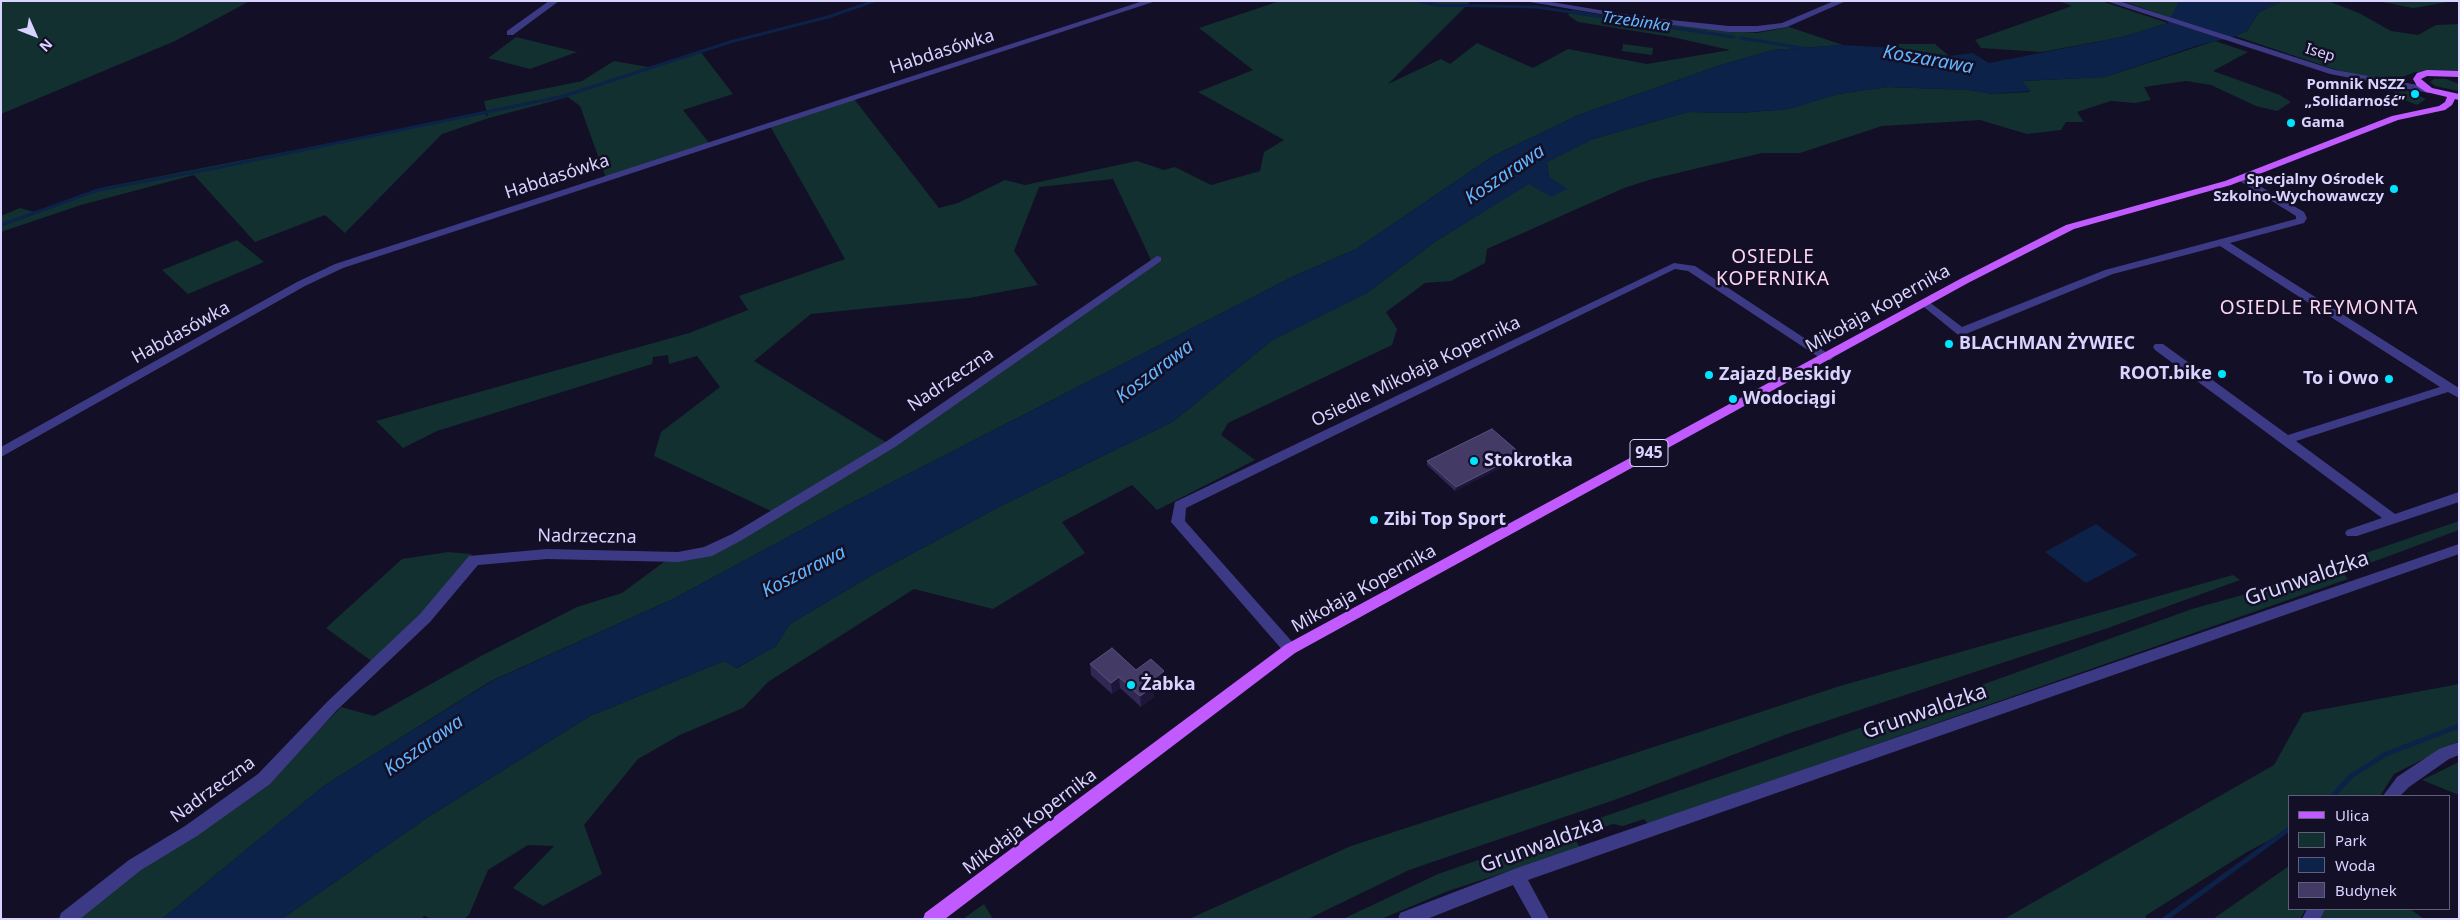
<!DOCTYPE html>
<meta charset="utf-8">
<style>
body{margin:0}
#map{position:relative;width:2460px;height:920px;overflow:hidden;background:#130f26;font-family:"Noto Sans",sans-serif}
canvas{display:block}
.frame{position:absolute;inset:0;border:2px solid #d9d4ff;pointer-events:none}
.legend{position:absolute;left:2288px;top:795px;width:162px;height:115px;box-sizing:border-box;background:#130f26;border:1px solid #625e7d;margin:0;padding:6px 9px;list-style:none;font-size:15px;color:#d9d4ff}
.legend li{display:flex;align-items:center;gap:10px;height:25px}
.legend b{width:25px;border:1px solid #625e7d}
.north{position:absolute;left:10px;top:10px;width:50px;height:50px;-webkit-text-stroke:4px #130f26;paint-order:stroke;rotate:134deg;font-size:14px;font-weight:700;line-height:20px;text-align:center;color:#d9d4ff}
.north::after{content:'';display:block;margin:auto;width:18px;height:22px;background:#d9d4ff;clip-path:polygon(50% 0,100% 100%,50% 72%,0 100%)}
</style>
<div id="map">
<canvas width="2460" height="920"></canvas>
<div class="frame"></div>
<ul class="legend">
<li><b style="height:6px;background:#c25bff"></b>Ulica</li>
<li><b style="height:14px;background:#12302f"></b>Park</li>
<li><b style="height:14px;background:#0c2248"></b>Woda</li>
<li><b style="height:14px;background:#433a66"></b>Budynek</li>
</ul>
<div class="north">N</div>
</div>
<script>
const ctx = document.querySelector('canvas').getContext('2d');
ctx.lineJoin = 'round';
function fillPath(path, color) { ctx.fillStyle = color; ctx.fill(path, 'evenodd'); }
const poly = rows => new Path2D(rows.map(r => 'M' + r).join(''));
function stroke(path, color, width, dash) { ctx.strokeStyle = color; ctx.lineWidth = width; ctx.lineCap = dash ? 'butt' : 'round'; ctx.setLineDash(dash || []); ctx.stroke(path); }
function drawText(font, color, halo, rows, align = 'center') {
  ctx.font = font + ' "Noto Sans",sans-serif'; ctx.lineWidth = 5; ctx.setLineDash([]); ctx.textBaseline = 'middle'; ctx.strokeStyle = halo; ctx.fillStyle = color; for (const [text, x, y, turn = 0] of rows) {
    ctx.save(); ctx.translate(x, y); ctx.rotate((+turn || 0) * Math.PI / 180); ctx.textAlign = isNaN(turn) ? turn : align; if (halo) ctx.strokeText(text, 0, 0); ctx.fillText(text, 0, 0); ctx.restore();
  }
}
fillPath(poly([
 [1,1,250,1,175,41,1,114],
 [1280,1,1471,1,1388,84,1441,59,1450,64,1477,43,1533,68,1568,49,1647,64,1730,50,1672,37,1578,22,1568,15,1572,10,1639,21,1757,33,1789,27,1843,45,1773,50,1718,66,1581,114,1493,156,1356,249,1292,277,840,509,673,599,491,681,325,785,162,919,76,919,138,868,268,783,341,707,374,716,481,656,577,607,622,593,664,562,707,552,895,446,999,374,1033,343,1151,260,1113,179,1039,187,1014,251,1038,285,969,298,811,314,754,361,887,443,771,511,654,456,661,432,720,387,697,356,669,364,668,355,653,357,652,364,437,431,403,448,376,421,689,333,748,310,739,296,845,259,769,124,854,99,939,208,958,203,1005,180,1025,185,1137,161,1164,170,1175,167,1211,185,1260,171,1264,152,1284,140,1198,92,1253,70,1199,28],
 [2059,1,2101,1,2168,23,2122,37,2042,52,1981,48,1975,40,2072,6],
 [2122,1,2179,1,2172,18],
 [2283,1,2328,1,2359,13,2391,31,2418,35,2436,25,2459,24,2459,73,2415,72,2400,78,2370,78,2346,73,2235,36,2247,31,2259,12],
 [2377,1,2454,1,2413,8],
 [516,37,577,52,530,69,488,58],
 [2215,41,2248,52,2213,71,2280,95,2291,102,2277,111,2256,106,2211,85,2186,81,2144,87,2151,100,2135,103,2111,101,2077,112,2084,122,2066,122,2061,130,2027,134,1980,120,1882,126,1800,153,1762,153,1652,179,1624,188,1487,249,1485,263,1451,281,1425,283,1386,312,1397,329,1392,345,1228,423,1221,435,1255,460,1157,510,1132,485,1062,522,1085,553,993,609,914,589,768,682,743,708,680,735,638,759,584,825,602,874,543,906,513,888,554,846,528,845,488,870,469,915,464,919,432,919,424,916,422,919,282,919,428,817,590,716,724,661,737,668,776,646,790,624,874,574,999,507,1174,421,1271,341,1367,293,1436,241,1530,183,1551,196,1566,189,1549,177,1547,162,1593,139,1688,112,1739,113,1789,109,1838,94,1888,87,1969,90,1993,94,2030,92,2021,81,2105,77],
 [1623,44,1653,48,1652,55,1622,51],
 [1894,44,1935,44,1949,56,1898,48],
 [700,51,733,94,683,110,710,144,606,178,580,106,568,97,489,118,442,134,345,233,325,215,255,242,194,175,81,205,1,232,1,216,20,208,35,212,105,187,484,113,488,117,484,101,582,81,614,61,648,67],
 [2434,79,2446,79,2459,84,2459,91,2435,86,2430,82],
 [2392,87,2404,89,2426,99,2417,105,2395,96],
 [237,240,264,262,188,294,162,270],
 [2459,521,2459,530,2343,573,2348,579,1648,824,1644,819,1623,826,1613,824,1574,837,1580,848,1448,891,1381,919,1343,919,1438,874,1929,704,2192,609,2246,594],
 [448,552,471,554,474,560,377,665,326,628,402,559],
 [2233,575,2240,580,2108,628,1790,733,1620,798,1409,870,1308,919,1189,919,1351,846,1840,686],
 [2459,684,2459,741,2394,774,2380,796,2289,796,2289,830,2247,852,2145,916,2148,919,2004,919,2274,765,2303,713],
 [2459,762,2459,795,2422,780],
 [2289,866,2289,909,2306,909,2300,919,2213,919],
 [984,904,993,919,963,919],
 [2317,909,2410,909,2424,919,2310,919]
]), '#12302f');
fillPath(poly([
 [2179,1,2283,1,2259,12,2247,31,2237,36,2196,46,2105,77,2022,81,2031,91,1993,94,1969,90,1888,87,1838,94,1789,109,1739,113,1688,112,1593,139,1547,162,1549,177,1567,189,1551,197,1529,184,1436,241,1367,293,1271,341,1174,421,999,507,874,574,790,624,776,646,736,668,724,661,590,716,428,817,282,919,162,919,325,785,492,681,673,599,840,509,1292,277,1356,249,1493,156,1581,114,1718,66,1773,50,1843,45,1898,48,1949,56,1973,53,1989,63,2122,37,2168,23],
 [2096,524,2138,555,2086,583,2045,552]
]), '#0c2248');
stroke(poly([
 [1418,1,1436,5,1537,7,1734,37],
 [1741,38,1808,49],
 [1,225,98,190,211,169,564,96,730,42,828,17,874,1]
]), '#0c2248', 3);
stroke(poly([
 [2333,796,2351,776,2386,754,2459,726],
 [2165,919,2289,829]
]), '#0c2248', 5);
fillPath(poly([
 [549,1,559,1,513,35,507,35,507,31,549,1],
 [1143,1,1156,1,343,268,305,286,1,457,1,447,297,282,335,264,1143,1],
 [1524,1,1545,1,1642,17,1729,26,1757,26,1782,23,1834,1,1846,1,1787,27,1757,32,1729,32,1642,21,1524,1],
 [2106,1,2119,1,2335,70,2429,87,2433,90,2429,93,2330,74,2106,1],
 [2241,175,2304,212,2307,218,2304,223,2230,243,2459,388,2459,398,2448,392,2296,441,2395,514,2459,492,2459,502,2357,536,2347,536,2345,533,2347,530,2382,518,2155,350,2153,347,2155,344,2163,344,2288,435,2440,387,2220,246,2113,274,1961,336,1957,334,1919,303,1920,301,1928,301,1962,327,2105,270,2296,219,2296,216,2238,180,2236,178,2241,175],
 [1157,256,1161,257,1161,261,895,447,742,540,712,556,678,562,547,559,478,565,430,622,337,710,270,784,197,836,141,870,80,919,59,919,61,913,129,860,185,826,258,774,327,702,420,614,469,556,547,549,678,552,704,547,732,534,887,441,1157,256],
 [1674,263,1695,266,1833,357,1831,360,1823,360,1688,271,1675,269,1186,508,1185,521,1295,645,1297,649,1295,653,1290,655,1285,653,1171,522,1175,502,1674,263],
 [2459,544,2459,554,1528,880,1549,919,1532,919,1513,885,1427,919,1398,919,1400,913,1517,868,2459,544],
 [2459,742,2459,755,2449,759,2409,787,2400,796,2383,796,2397,777,2439,749,2459,742],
 [2307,909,2325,909,2320,919,2302,919,2307,909]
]), '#3d3a85');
fillPath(poly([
 [2427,70,2459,71,2459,77,2427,76,2421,79,2432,88,2459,94,2459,100,2455,99,2452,105,2445,110,2398,120,2231,185,2074,229,1968,283,1295,653,945,919,923,919,925,913,1285,645,1960,279,2066,225,2225,181,2392,116,2439,106,2445,102,2447,97,2426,92,2417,86,2413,79,2417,73,2427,70]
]), '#c25bff');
fillPath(poly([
 [1521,454,1521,457,1455,491,1427,465,1427,461],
 [1090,664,1136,670,1165,681,1153,690,1154,697,1141,707,1120,688,1112,694,1091,675]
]), '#312854');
fillPath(poly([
 [1521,454,1521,457,1455,491,1456,487],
 [1164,671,1165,681,1153,690,1154,697,1141,707,1140,696,1149,683],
 [1119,677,1120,688,1112,694,1111,683]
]), '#1d163a');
const building = poly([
 [1492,429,1521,454,1456,487,1427,461,1492,429],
 [1112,648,1136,670,1151,659,1164,671,1149,683,1153,687,1140,696,1119,677,1111,683,1090,664,1112,648]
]);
fillPath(building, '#433a66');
stroke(building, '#5a527e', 1);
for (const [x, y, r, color] of [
 [2415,94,5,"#00e5ff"],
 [2291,123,5,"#00e5ff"],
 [2394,189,5,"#00e5ff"],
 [1949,344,5,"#00e5ff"],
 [2222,374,5,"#00e5ff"],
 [1709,375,5,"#00e5ff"],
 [2389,379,5,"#00e5ff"],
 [1733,399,5,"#00e5ff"],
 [1474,461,5,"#00e5ff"],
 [1374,520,5,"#00e5ff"],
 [1131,685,5,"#00e5ff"]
]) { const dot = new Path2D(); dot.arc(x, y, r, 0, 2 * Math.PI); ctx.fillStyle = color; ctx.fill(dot); stroke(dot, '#130f26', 2); }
drawText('15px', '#d9d4ff', '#130f26', [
 ["Isep",2320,53,17]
]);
drawText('bold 15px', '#d9d4ff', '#130f26', [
 ["Pomnik NSZZ",2405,85],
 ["„Solidarność”",2405,102],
 ["Gama",2301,123,"left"],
 ["Specjalny Ośrodek",2384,180],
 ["Szkolno-Wychowawczy",2384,197]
], 'right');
drawText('italic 16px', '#62b6ff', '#130f26', [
 ["Trzebinka",1636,22,8]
]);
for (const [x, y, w] of [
 [1649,453,38]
]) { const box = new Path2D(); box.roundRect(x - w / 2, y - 13.5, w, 27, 4); ctx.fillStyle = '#130f26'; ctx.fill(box); stroke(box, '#d9d4ff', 1); }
drawText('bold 16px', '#d9d4ff', null, [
 ["945",1649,453]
]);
drawText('18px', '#d9d4ff', '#130f26', [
 ["Habdasówka",942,52,-18],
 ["Habdasówka",557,177,-18],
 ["Mikołaja Kopernika",1878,309,-29],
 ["Habdasówka",181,333,-29],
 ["Osiedle Mikołaja Kopernika",1416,372,-26],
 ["Nadrzeczna",951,380,-34],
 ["Nadrzeczna",587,537,1],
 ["Mikołaja Kopernika",1364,589,-29],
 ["Nadrzeczna",213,790,-36],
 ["Mikołaja Kopernika",1030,822,-37]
]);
drawText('bold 18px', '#d9d4ff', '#130f26', [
 ["BLACHMAN ŻYWIEC",1959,344],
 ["ROOT.bike",2212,374,"right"],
 ["Zajazd Beskidy",1719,375],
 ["To i Owo",2379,379,"right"],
 ["Wodociągi",1743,399],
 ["Stokrotka",1484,461],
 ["Zibi Top Sport",1384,520],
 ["Żabka",1141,685]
], 'left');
drawText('italic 19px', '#62b6ff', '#130f26', [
 ["Koszarawa",1928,60,10],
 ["Koszarawa",1505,175,-34],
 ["Koszarawa",1155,372,-37],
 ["Koszarawa",804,572,-27],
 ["Koszarawa",424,746,-35]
]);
ctx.letterSpacing = '1px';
drawText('19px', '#ffd6f0', '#130f26', [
 ["OSIEDLE",1773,258],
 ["KOPERNIKA",1773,280],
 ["OSIEDLE REYMONTA",2319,309]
]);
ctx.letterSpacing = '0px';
drawText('21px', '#d9d4ff', '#130f26', [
 ["Grunwaldzka",2307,579,-19],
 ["Grunwaldzka",1925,712,-19],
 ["Grunwaldzka",1542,845,-20]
]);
</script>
